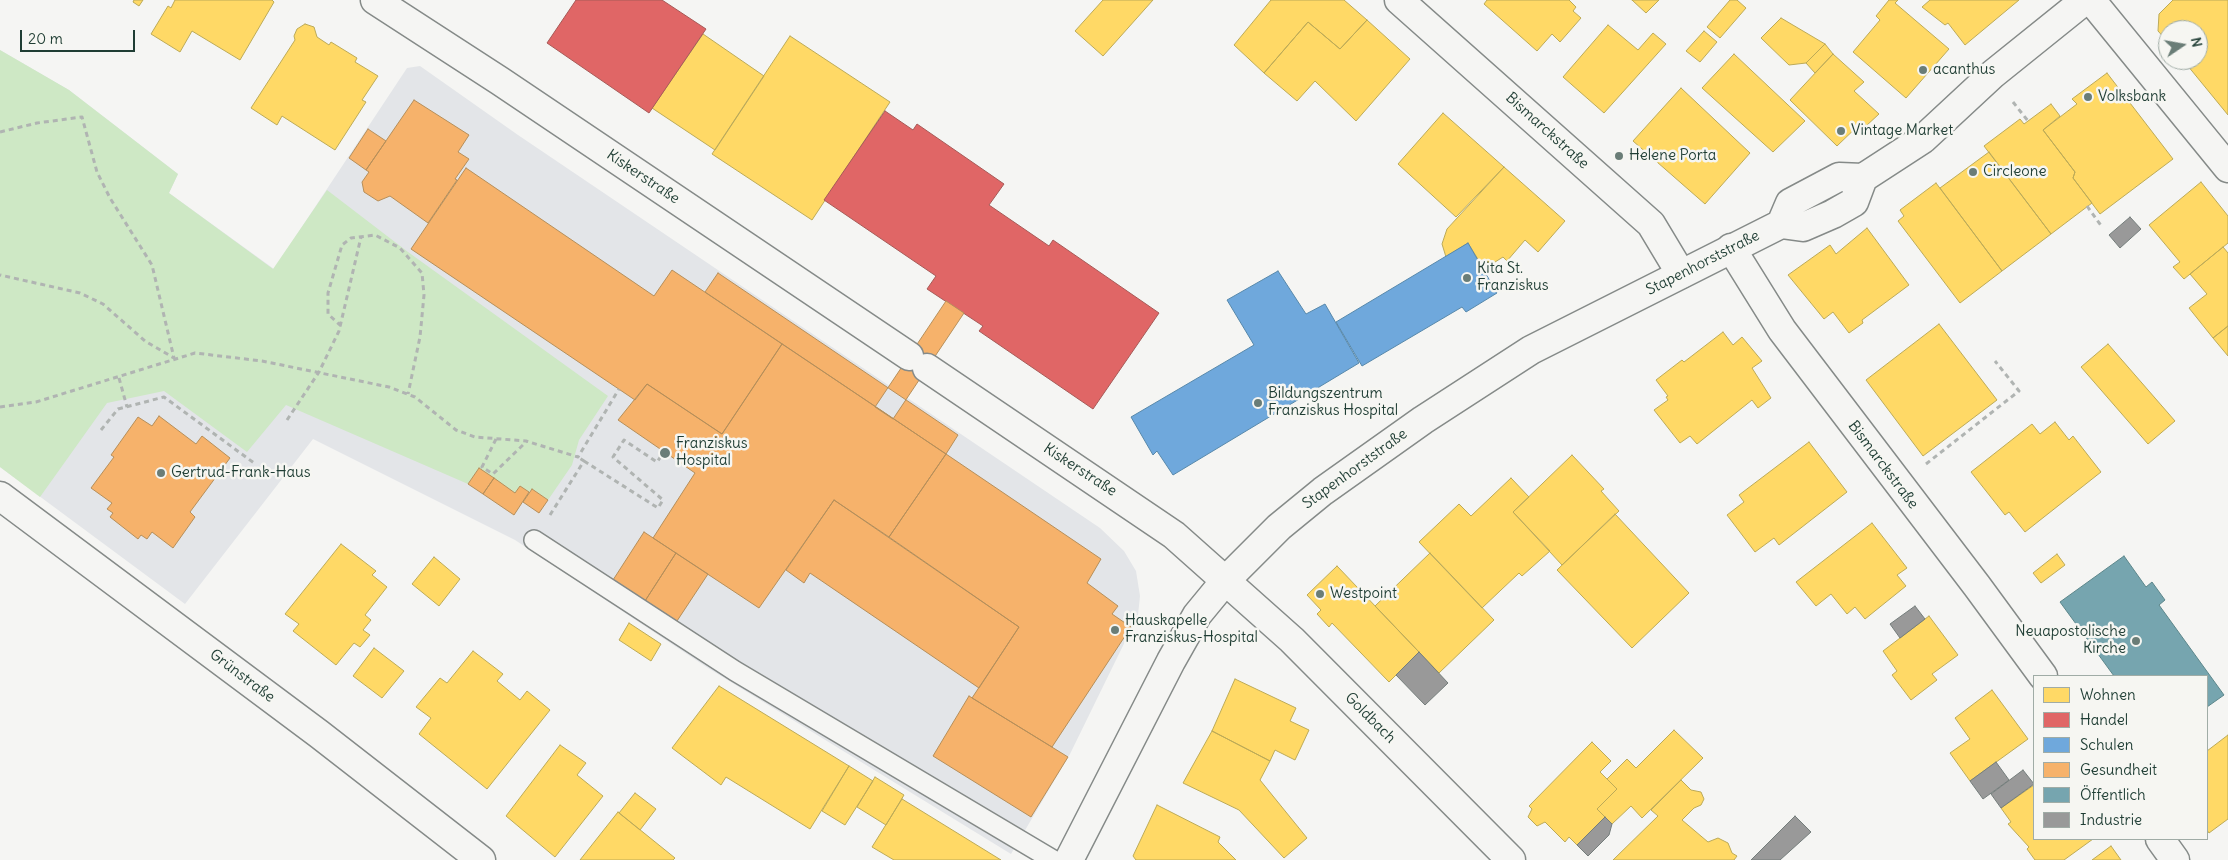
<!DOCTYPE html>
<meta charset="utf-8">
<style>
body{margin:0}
#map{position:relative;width:2228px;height:860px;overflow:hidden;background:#f5f5f3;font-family:Delius,sans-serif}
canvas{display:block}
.legend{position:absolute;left:2033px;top:675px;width:175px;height:165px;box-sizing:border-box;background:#f6f6f2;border:1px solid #a0aca6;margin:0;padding:6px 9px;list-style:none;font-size:15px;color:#1f3d34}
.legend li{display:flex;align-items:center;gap:10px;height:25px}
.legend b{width:25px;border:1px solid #a0aca6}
.north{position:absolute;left:2158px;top:20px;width:50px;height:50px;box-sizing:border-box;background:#f6f6f2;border:1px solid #a0aca6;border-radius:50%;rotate:78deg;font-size:14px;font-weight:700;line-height:20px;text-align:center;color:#1f3d34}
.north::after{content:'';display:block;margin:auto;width:18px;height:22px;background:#6a7d77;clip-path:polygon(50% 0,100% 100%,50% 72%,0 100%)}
.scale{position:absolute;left:20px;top:30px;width:115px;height:22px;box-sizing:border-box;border:2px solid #1f3d34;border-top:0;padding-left:6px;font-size:15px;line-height:18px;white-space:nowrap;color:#1f3d34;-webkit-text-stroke:4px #f6f6f2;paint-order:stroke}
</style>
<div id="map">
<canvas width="2228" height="860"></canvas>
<ul class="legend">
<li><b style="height:14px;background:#ffd966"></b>Wohnen</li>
<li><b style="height:14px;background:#e06666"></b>Handel</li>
<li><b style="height:14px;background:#6fa8dc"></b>Schulen</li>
<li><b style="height:14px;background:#f6b26b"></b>Gesundheit</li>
<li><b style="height:14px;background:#76a5af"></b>Öffentlich</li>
<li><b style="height:14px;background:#999"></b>Industrie</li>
</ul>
<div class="north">N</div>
<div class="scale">20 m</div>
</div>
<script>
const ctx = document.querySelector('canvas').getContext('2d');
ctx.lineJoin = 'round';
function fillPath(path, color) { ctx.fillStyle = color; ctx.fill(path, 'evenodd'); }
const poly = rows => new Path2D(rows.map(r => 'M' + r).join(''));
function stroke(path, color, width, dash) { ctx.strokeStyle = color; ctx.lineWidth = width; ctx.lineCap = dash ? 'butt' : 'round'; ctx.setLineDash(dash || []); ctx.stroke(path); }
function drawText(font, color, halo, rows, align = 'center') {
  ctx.font = font + ' Delius,sans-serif'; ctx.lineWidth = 5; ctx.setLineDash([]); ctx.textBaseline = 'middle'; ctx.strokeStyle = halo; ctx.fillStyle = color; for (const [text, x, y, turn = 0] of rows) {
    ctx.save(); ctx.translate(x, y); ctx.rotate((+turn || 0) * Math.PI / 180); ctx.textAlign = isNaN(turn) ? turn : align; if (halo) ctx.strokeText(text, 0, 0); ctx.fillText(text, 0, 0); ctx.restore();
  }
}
fillPath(poly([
 [0,50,69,90,178,174,169,193,274,269,407,68,420,66,518,135,1100,528,1124,551,1136,571,1140,596,1138,615,1070,754,1011,854,708,668,515,540,313,439,185,604,0,467]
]), '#e3e5e8');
fillPath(poly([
 [0,50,69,90,178,174,169,193,273,269,327,190,408,252,608,396,579,440,572,465,548,500,532,489,529,492,520,486,515,493,479,468,468,484,286,405,247,452,164,391,107,403,40,497,0,467]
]), '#cee8c5');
const homes = poly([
 [134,0,143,0,139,6,133,2,134,0],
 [175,0,272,0,274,2,240,60,192,31,180,52,151,34,168,6,171,8,175,0],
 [1103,0,1153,0,1103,56,1075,31,1103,0],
 [1271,0,1344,0,1367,20,1340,49,1308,22,1264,73,1234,45,1271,0],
 [1487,0,1569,0,1576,7,1573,11,1581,18,1560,42,1552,34,1537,51,1484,4,1487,0],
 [1632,0,1659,0,1646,13,1632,0],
 [1730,0,1737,0,1746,8,1720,38,1707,27,1730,0],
 [1889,0,1898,0,1895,3,1949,49,1906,98,1853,52,1880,20,1876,16,1889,0],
 [1930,0,2019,0,1965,45,1948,23,1945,25,1922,7,1930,0],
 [2173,0,2228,0,2228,115,2183,60,2198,60,2198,30,2168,30,2168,42,2158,31,2159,14,2173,0],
 [1781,18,1825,44,1806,63,1789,65,1761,38,1781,18],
 [1367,20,1410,59,1356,121,1315,81,1297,101,1264,73,1308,22,1340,49,1367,20],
 [305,24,314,27,317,37,329,45,331,42,357,58,355,62,378,76,362,100,366,102,335,150,282,116,277,125,251,108,295,40,294,36,297,29,305,24],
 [1608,25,1638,50,1653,33,1666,44,1604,113,1563,77,1608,25],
 [1704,31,1717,42,1700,62,1686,51,1704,31],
 [703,34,764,76,715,150,652,108,703,34],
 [790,36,890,102,812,220,712,154,790,36],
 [1825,44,1833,54,1815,73,1806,63,1825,44],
 [1734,54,1805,121,1773,152,1702,88,1734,54],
 [1833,54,1864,82,1854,91,1879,114,1866,126,1863,121,1837,146,1790,100,1833,54],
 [2107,73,2173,159,2100,214,2073,178,2075,172,2043,130,2077,104,2072,99,2107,73],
 [1681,88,1750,153,1705,204,1633,141,1681,88],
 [2051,104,2060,116,2043,130,2075,172,2073,178,2092,203,2051,234,1984,146,2020,119,2024,124,2051,104],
 [1443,113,1504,167,1456,217,1398,164,1443,113],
 [1989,152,2051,234,2002,271,1940,188,1989,152],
 [1504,167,1565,221,1538,252,1525,240,1507,261,1503,257,1484,269,1468,243,1446,257,1442,244,1447,229,1504,167],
 [2201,182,2228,216,2228,243,2184,279,2173,267,2180,262,2149,225,2201,182],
 [1936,183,2002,271,1960,303,1898,221,1904,216,1900,210,1936,183],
 [1867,228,1909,285,1862,320,1863,323,1849,333,1833,312,1824,319,1788,275,1830,245,1836,254,1867,228],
 [2223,247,2228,253,2228,326,2213,338,2189,308,2207,294,2190,274,2223,247],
 [1939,324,1997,400,1923,456,1866,380,1939,324],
 [2228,326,2228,356,2213,338,2228,326],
 [1723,332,1733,345,1742,337,1762,361,1752,368,1771,398,1758,408,1752,400,1697,444,1690,436,1680,443,1654,410,1668,400,1666,397,1668,396,1656,380,1682,360,1684,362,1723,332],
 [2108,344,2175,421,2148,444,2081,367,2108,344],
 [2055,422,2069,440,2073,436,2101,472,2025,532,2009,512,2005,515,1971,472,2032,424,2040,434,2055,422],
 [1809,442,1847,492,1779,545,1774,538,1755,552,1727,515,1744,502,1739,495,1809,442],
 [1572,455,1604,489,1601,491,1619,511,1562,565,1513,512,1572,455],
 [1511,478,1529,497,1513,512,1550,551,1522,576,1519,573,1482,608,1419,542,1459,504,1471,516,1511,478],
 [1615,514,1689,593,1632,648,1557,570,1615,514],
 [1872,523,1907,568,1897,575,1906,586,1865,619,1855,607,1847,614,1831,594,1816,606,1796,582,1872,523],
 [341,544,376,571,372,575,387,587,365,615,371,620,363,630,370,635,360,647,354,643,336,665,293,631,299,624,285,614,341,544],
 [1430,553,1494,620,1439,673,1375,606,1430,553],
 [2057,554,2065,565,2041,583,2033,573,2057,554],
 [434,557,460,579,439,606,412,584,434,557],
 [1337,566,1419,652,1389,682,1332,623,1329,627,1317,614,1321,610,1307,595,1337,566],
 [1929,616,1958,655,1932,674,1937,680,1911,700,1892,675,1897,671,1883,651,1929,616],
 [629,623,661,644,651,661,619,640,629,623],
 [374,648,404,671,382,698,353,676,374,648],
 [473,651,503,674,497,681,520,700,527,691,550,710,487,789,419,734,431,718,416,707,440,678,447,683,473,651],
 [1235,679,1296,708,1290,721,1309,730,1295,760,1275,750,1270,761,1212,731,1235,679],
 [719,686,849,766,810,829,726,777,721,785,672,748,719,686],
 [1992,690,2028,739,1970,781,1950,753,1970,739,1955,718,1992,690],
 [1674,730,1703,758,1642,818,1631,806,1612,824,1597,809,1617,789,1607,779,1627,759,1636,768,1674,730],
 [1212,731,1270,761,1260,780,1307,838,1284,858,1239,810,1183,783,1212,731],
 [2228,735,2228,819,2209,833,2207,830,2207,751,2228,735],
 [1592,742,1611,761,1600,772,1617,789,1597,809,1605,817,1577,845,1569,837,1565,842,1545,822,1537,826,1528,817,1532,809,1529,806,1592,742],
 [560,745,586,763,577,775,603,796,555,857,506,816,560,745],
 [849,766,873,781,845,825,822,811,849,766],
 [875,777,904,795,886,825,857,807,875,777],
 [1681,780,1691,790,1701,792,1704,799,1701,805,1694,808,1682,820,1708,842,1718,838,1728,843,1732,853,1737,856,1734,860,1613,860,1658,816,1651,810,1681,780],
 [2034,785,2034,839,2093,839,2064,860,2035,860,2027,849,2029,847,2008,824,2011,822,2001,808,2034,785],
 [635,793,656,809,640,830,619,813,635,793],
 [902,799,1001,860,894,860,872,847,902,799],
 [1157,805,1220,837,1218,842,1236,860,1136,860,1133,856,1157,805],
 [618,812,675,858,673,860,580,860,618,812],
 [2111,846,2121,860,2092,860,2111,846]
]);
fillPath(homes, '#ffd966');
stroke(homes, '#bcaa57', 1);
const shops = poly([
 [576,0,662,0,706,29,649,113,547,43,576,0],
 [885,111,913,130,917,124,1004,184,989,205,1049,246,1053,240,1159,313,1093,409,979,331,983,326,927,289,936,276,824,200,885,111]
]);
fillPath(shops, '#e06666');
stroke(shops, '#a65a57', 1);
const schools = poly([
 [1468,243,1497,293,1466,312,1462,307,1362,366,1336,322,1468,243],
 [1278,271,1306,314,1325,304,1359,363,1173,475,1157,451,1153,455,1131,417,1254,345,1227,300,1278,271]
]);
fillPath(schools, '#6fa8dc');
stroke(schools, '#5788aa', 1);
const health = poly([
 [414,100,469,135,458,152,469,159,455,179,457,180,428,223,390,196,378,201,364,192,362,182,369,172,366,170,414,100],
 [368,129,386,141,366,170,349,158,368,129],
 [466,168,654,296,672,270,782,344,722,434,647,384,635,400,411,249,466,168],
 [718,273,958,435,946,454,705,292,718,273],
 [946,301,964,313,893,419,875,407,946,301],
 [782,344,946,454,889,537,834,500,759,608,653,538,695,473,618,420,647,384,722,434,782,344],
 [159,416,196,444,202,436,230,458,190,512,195,517,173,548,152,532,147,539,141,535,138,539,110,517,113,513,107,509,112,503,91,488,114,457,111,455,138,417,152,426,159,416],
 [946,454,1101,559,1087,583,1118,606,1112,614,1131,627,1052,747,972,698,1019,627,889,537,946,454],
 [479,468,494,478,483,494,468,484,479,468],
 [494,478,515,493,520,486,529,492,514,515,483,494,494,478],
 [532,489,548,500,539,513,523,502,532,489],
 [834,500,1019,627,979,688,810,573,804,583,786,570,834,500],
 [644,532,676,553,645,601,613,580,644,532],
 [676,553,708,574,677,621,645,601,676,553],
 [969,696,1068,757,1031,817,933,756,969,696]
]);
fillPath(health, '#f6b26b');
stroke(health, '#b68f5a', 1);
const public = poly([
 [2124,556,2146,587,2152,582,2165,600,2159,605,2224,695,2207,707,2207,676,2114,676,2060,602,2124,556]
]);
fillPath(public, '#76a5af');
stroke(public, '#5c868a', 1);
const industry = poly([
 [2130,217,2141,229,2120,248,2109,235,2130,217],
 [1915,606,1925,619,1900,638,1890,624,1915,606],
 [1419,652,1448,683,1425,705,1396,675,1419,652],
 [1996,762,2009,780,1983,799,1970,781,1996,762],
 [2023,770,2034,784,2001,808,1991,794,2023,770],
 [1795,816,1811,832,1780,860,1751,860,1795,816],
 [1605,817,1612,824,1609,835,1588,856,1577,845,1605,817]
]);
fillPath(industry, '#999');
stroke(industry, '#747d7b', 1);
const lane = poly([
 [534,540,735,671,1053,860]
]);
const street = poly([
 [375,0,500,81,909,356],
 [1399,0,1651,224,1681,274],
 [2091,0,2228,168],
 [1731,248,1782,330,1977,586,2043,676],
 [927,368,1174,535,1292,640,1511,860],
 [0,496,319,734,481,860],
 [2160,839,2175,860]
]);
const secondary = poly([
 [1781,224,1790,203,1839,177,1863,178,1923,139,1993,74,2085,0],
 [1069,860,1171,661,1197,615,1225,581,1279,527,1323,491,1423,420,1531,350,1781,224,1803,227,1833,214,1854,202,1863,178]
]);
stroke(lane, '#858a88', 22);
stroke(street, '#858a88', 31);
stroke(secondary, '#858a88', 31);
stroke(poly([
 [2013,102,2028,121],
 [0,132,37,123,82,117,97,172,110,198,152,265,174,358,145,341,103,304,80,293,0,275],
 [2087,206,2102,227],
 [341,326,328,314,328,293,342,245,351,238,375,235,400,248,422,273,424,295,420,337,408,394],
 [119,378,127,407],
 [0,407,36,402,195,353,262,361,389,387,415,397,456,430,475,437,526,441,578,457,619,389],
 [287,420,319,372,339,331,361,237],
 [101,430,118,409,164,397,254,463],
 [496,439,482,467,493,474,526,442],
 [584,461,658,508,663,500,613,457,624,440,657,462,664,452],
 [1926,464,2019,391,1995,361],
 [550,515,584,461,578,457]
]), '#b0b4b2', 3, [5, 4]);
stroke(lane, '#f5f5f3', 19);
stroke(street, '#f5f5f3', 28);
stroke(secondary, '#f5f5f3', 28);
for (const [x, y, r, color] of [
 [1923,70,5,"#6a7d77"],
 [2088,97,5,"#6a7d77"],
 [1841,131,5,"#6a7d77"],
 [1619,156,5,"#6a7d77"],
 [1973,172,5,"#6a7d77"],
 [1467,278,5,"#6a7d77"],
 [1258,403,5,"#6a7d77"],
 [665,453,6,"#6a7d77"],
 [161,473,5,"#6a7d77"],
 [1320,594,5,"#6a7d77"],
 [1115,630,5,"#6a7d77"],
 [2136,641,5,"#6a7d77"]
]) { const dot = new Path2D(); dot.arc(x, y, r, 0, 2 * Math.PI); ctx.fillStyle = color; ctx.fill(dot); stroke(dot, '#f6f6f2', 2); }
drawText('15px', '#1f3d34', '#f6f6f2', [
 ["acanthus",1933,70],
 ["Volksbank",2098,97],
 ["Vintage Market",1851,131],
 ["Helene Porta",1629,156],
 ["Circleone",1983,172],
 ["Kita St.",1477,269],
 ["Franziskus",1477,286],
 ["Bildungszentrum",1268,394],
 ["Franziskus Hospital",1268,411],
 ["Franziskus",676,444],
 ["Hospital",676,461],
 ["Gertrud-Frank-Haus",171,473],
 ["Westpoint",1330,594],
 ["Hauskapelle",1125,621],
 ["Franziskus-Hospital",1125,638],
 ["Neuapostolische",2126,632,"right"],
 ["Kirche",2126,649,"right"]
], 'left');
drawText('15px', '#1f3d34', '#f6f6f2', [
 ["Bismarckstraße",1547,131,42],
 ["Kiskerstraße",643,177,34],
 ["Stapenhorststraße",1703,263,-27],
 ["Bismarckstraße",1883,465,53],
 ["Stapenhorststraße",1355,469,-36],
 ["Kiskerstraße",1080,470,33],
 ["Grünstraße",242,676,37],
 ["Goldbach",1370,718,45]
]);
</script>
